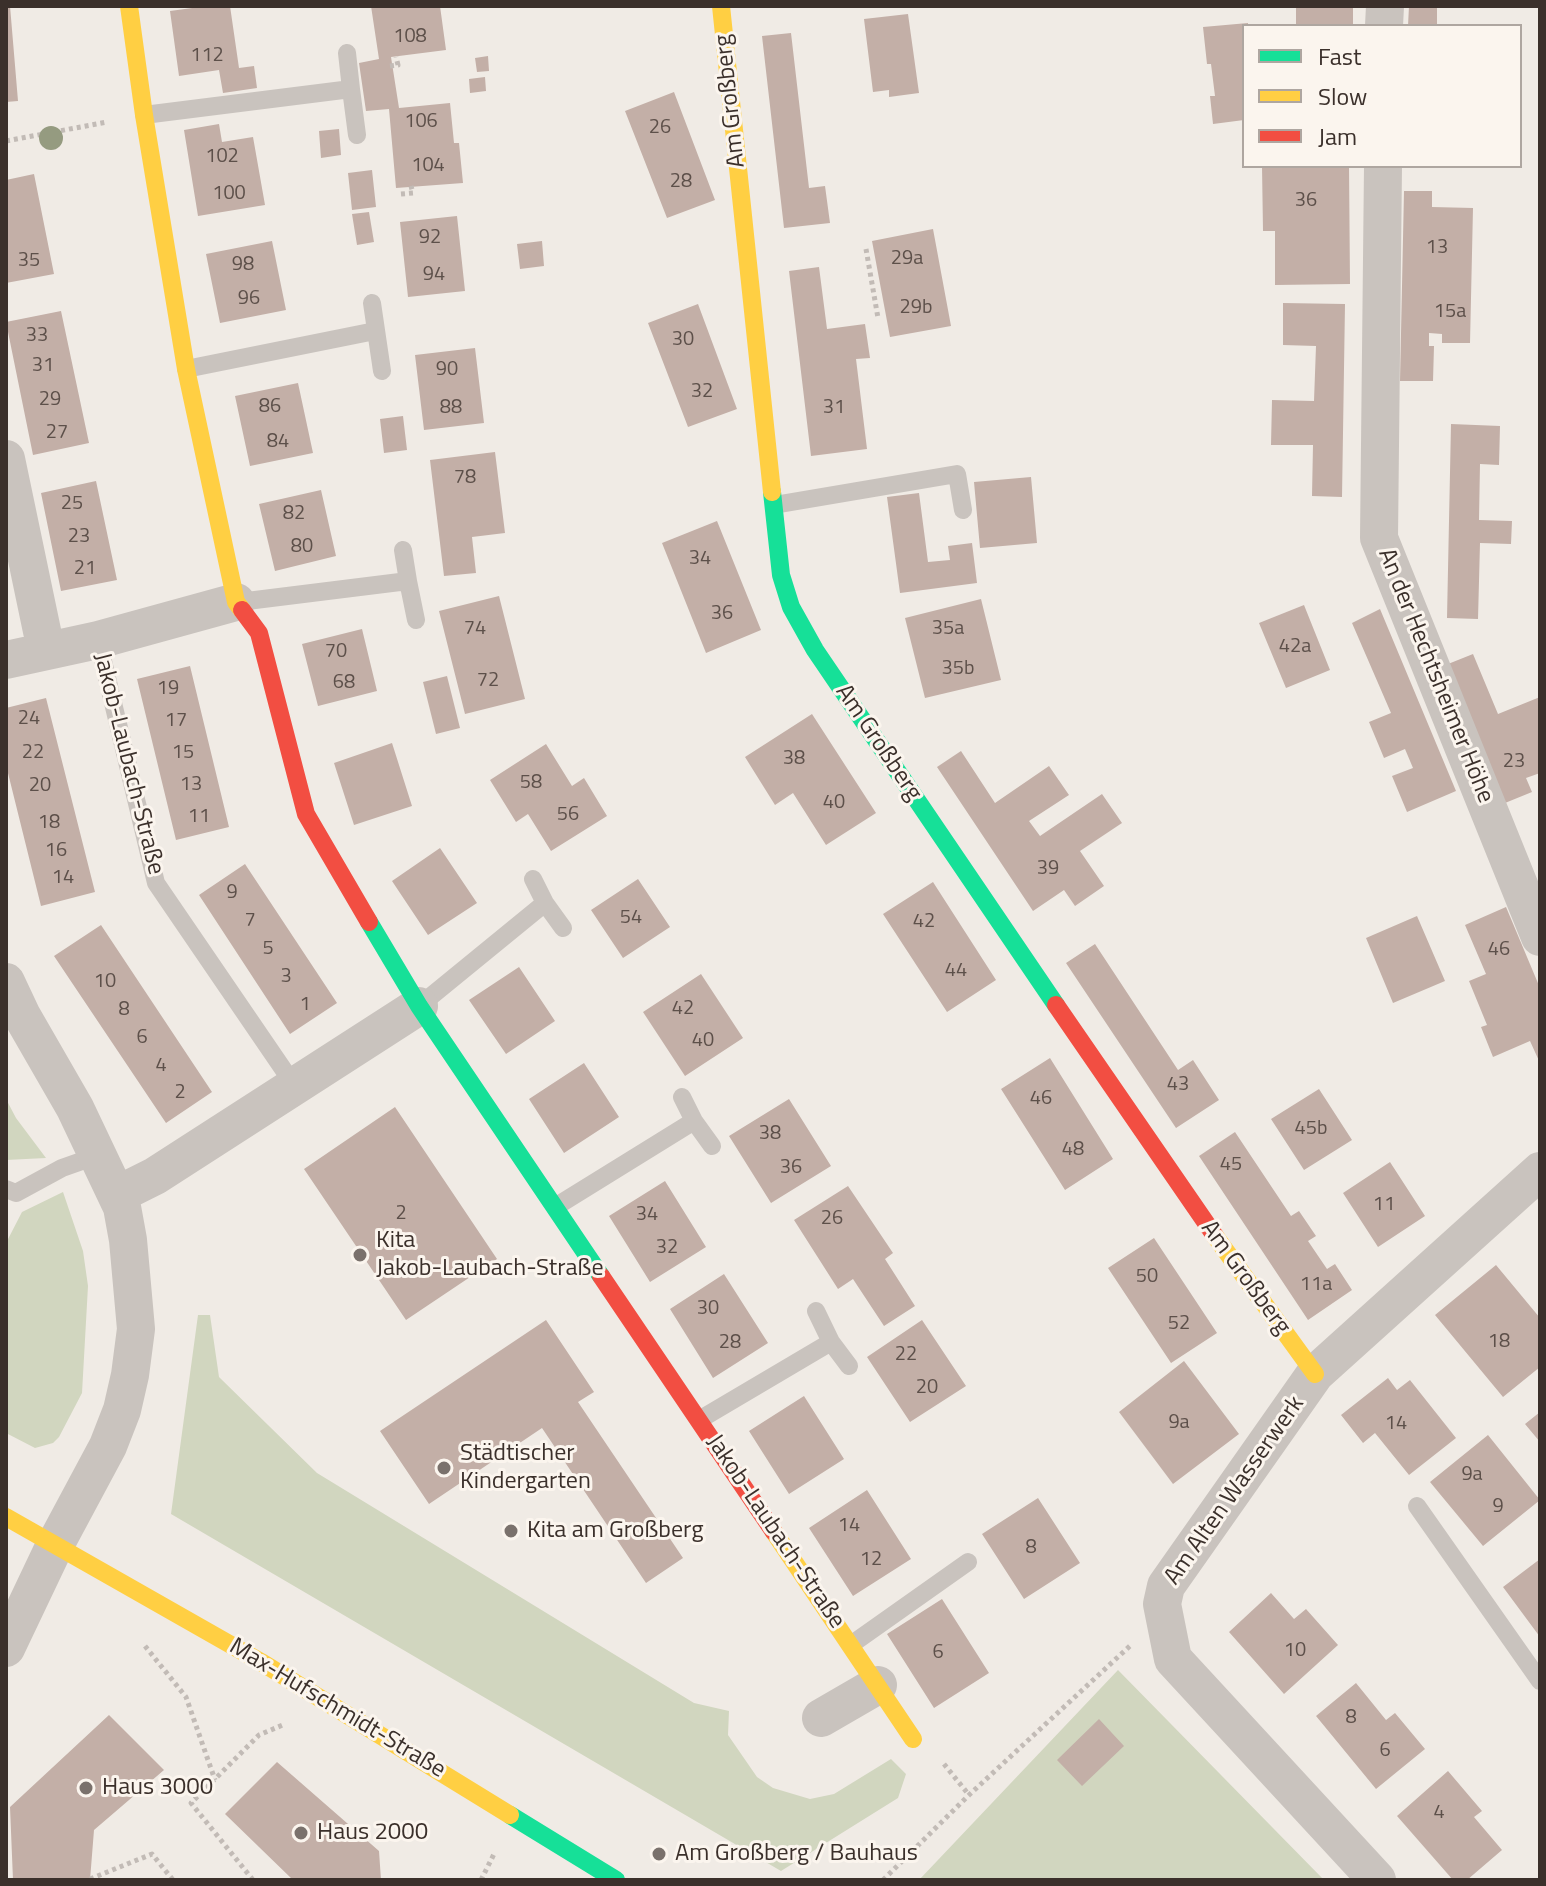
<!DOCTYPE html>
<meta charset="utf-8">
<style>
body{margin:0}
#map{position:relative;width:1546px;height:1886px;overflow:hidden;background:#f0ebe5;font-family:"Titillium Web",sans-serif}
canvas{display:block}
.frame{position:absolute;inset:0;border:8px solid #3b302b;pointer-events:none}
.legend{position:absolute;left:1242px;top:24px;width:280px;height:144px;box-sizing:border-box;background:#fbf5ee;border:2px solid #aea6a0;margin:0;padding:10px 14px;list-style:none;font-size:24px;color:#3b302b}
.legend li{display:flex;align-items:center;gap:16px;height:40px}
.legend b{width:40px;border:2px solid #aea6a0}
</style>
<div id="map">
<canvas width="1546" height="1886"></canvas>
<div class="frame"></div>
<ul class="legend">
<li><b style="height:10px;background:#16e098"></b>Fast</li>
<li><b style="height:10px;background:#ffcf43"></b>Slow</li>
<li><b style="height:10px;background:#f24e42"></b>Jam</li>
</ul>
</div>
<script>
const ctx = document.querySelector('canvas').getContext('2d');
ctx.lineJoin = 'round';
function fillPath(path, color) { ctx.fillStyle = color; ctx.fill(path, 'evenodd'); }
const poly = rows => new Path2D(rows.map(r => 'M' + r).join(''));
function stroke(path, color, width, dash) { ctx.strokeStyle = color; ctx.lineWidth = width; ctx.lineCap = dash ? 'butt' : 'round'; ctx.setLineDash(dash || []); ctx.stroke(path); }
function drawText(font, color, halo, rows, align = 'center') {
  ctx.font = font + ' "Titillium Web",sans-serif'; ctx.lineWidth = 6; ctx.setLineDash([]); ctx.textBaseline = 'middle'; ctx.strokeStyle = halo; ctx.fillStyle = color; for (const [text, x, y, turn = 0] of rows) {
    ctx.save(); ctx.translate(x, y); ctx.rotate((+turn || 0) * Math.PI / 180); ctx.textAlign = isNaN(turn) ? turn : align; if (halo) ctx.strokeText(text, 0, 0); ctx.fillText(text, 0, 0); ctx.restore();
  }
}
fillPath(poly([
 [6,1099,16,1118,46,1158,6,1160],
 [63,1192,83,1251,88,1286,82,1393,59,1437,53,1443,35,1448,6,1433,6,1243,22,1212],
 [198,1315,210,1315,219,1377,317,1473,694,1703,729,1711,728,1735,757,1777,773,1788,810,1799,834,1794,891,1759,906,1774,898,1798,781,1871,171,1514],
 [1118,1670,1324,1880,919,1880]
]), '#d1d6bf');
fillPath(poly([
 [6,6,10,6,18,101,6,102],
 [207,6,230,6,239,68,254,66,257,88,223,93,219,70,179,76,170,11],
 [371,6,440,6,446,50,391,57,399,108,450,103,454,143,459,143,463,183,396,188,389,109,366,111,359,63,379,59],
 [1296,6,1353,6,1353,26,1296,25],
 [1409,6,1437,6,1437,26,1408,26],
 [908,14,919,93,889,97,889,90,873,92,864,19],
 [1248,23,1248,26,1244,26,1244,120,1213,124,1210,96,1215,96,1211,64,1207,64,1203,27],
 [791,33,809,188,825,186,830,223,784,228,762,36],
 [488,56,489,71,477,72,475,58],
 [485,77,486,91,470,93,469,79],
 [674,92,715,200,667,218,625,111],
 [219,124,222,142,253,137,265,205,198,216,184,130],
 [339,129,341,155,321,158,319,131],
 [1262,166,1349,166,1350,284,1275,285,1275,231,1263,231],
 [372,170,376,207,352,210,348,173],
 [34,174,54,274,6,283,6,180],
 [1404,191,1432,191,1432,207,1473,208,1470,343,1442,343,1442,334,1429,333,1429,346,1434,346,1433,381,1400,381],
 [369,212,374,242,357,245,352,214],
 [457,216,465,291,408,297,400,222],
 [933,229,951,326,890,337,872,241],
 [272,241,286,310,220,323,206,254],
 [542,241,544,266,520,269,517,244],
 [819,267,827,329,865,324,870,358,856,359,867,449,811,456,789,271],
 [1283,303,1345,304,1342,497,1312,496,1313,445,1271,445,1272,400,1314,401,1316,346,1283,345],
 [698,304,737,409,688,427,648,323],
 [61,311,89,443,33,455,6,322],
 [475,348,484,423,424,430,415,355],
 [298,383,313,453,250,466,235,396],
 [403,416,407,450,384,453,380,419],
 [1451,424,1500,426,1499,465,1480,464,1479,520,1512,521,1511,544,1480,543,1478,619,1447,618],
 [495,452,505,533,472,537,476,573,444,576,430,460],
 [1031,477,1037,543,980,548,974,482],
 [96,481,117,580,61,591,41,493],
 [321,490,336,556,275,571,259,504],
 [919,493,928,562,950,560,948,546,972,543,977,583,900,593,887,497],
 [717,521,761,630,706,653,662,543],
 [499,596,525,699,465,714,439,611],
 [981,599,1001,680,925,698,905,618],
 [1304,605,1330,670,1286,688,1259,623],
 [1380,609,1456,791,1407,812,1392,776,1413,768,1405,749,1384,758,1369,722,1391,713,1352,623],
 [362,629,377,691,318,706,302,644],
 [1473,654,1498,714,1540,697,1540,773,1526,778,1532,792,1505,803,1448,664],
 [190,666,229,827,176,840,137,679],
 [447,676,460,728,436,734,423,682],
 [46,698,95,892,41,906,6,765,6,708],
 [812,714,876,813,826,845,793,793,775,805,745,757],
 [392,743,412,806,354,825,334,763],
 [546,744,572,786,584,778,607,816,551,851,528,814,516,822,490,780],
 [961,751,995,803,1049,766,1069,795,1029,821,1040,836,1102,794,1122,823,1080,851,1104,886,1075,906,1064,890,1033,911,937,767],
 [440,848,477,903,428,935,392,881],
 [245,864,337,1003,290,1034,199,895],
 [638,879,670,927,623,958,591,910],
 [933,882,996,980,947,1012,883,914],
 [1506,907,1540,988,1540,1063,1530,1041,1493,1057,1481,1027,1487,1025,1469,981,1486,974,1465,925],
 [1417,916,1445,981,1393,1003,1366,938],
 [101,925,212,1092,166,1123,54,956],
 [1095,944,1178,1070,1193,1060,1219,1100,1176,1128,1066,963],
 [519,967,555,1021,506,1054,469,1000],
 [701,974,743,1038,685,1076,643,1012],
 [1050,1058,1113,1159,1065,1190,1001,1089],
 [584,1063,619,1117,564,1153,529,1099],
 [1319,1089,1352,1140,1304,1170,1271,1119],
 [789,1099,831,1166,771,1203,729,1136],
 [395,1107,497,1259,406,1320,304,1169],
 [1235,1132,1291,1216,1299,1211,1316,1236,1308,1241,1327,1269,1335,1264,1352,1290,1308,1320,1199,1156],
 [1390,1162,1425,1216,1378,1247,1343,1193],
 [665,1181,706,1247,650,1282,609,1216],
 [848,1186,893,1253,885,1259,915,1306,884,1326,853,1279,838,1289,794,1220],
 [1154,1238,1217,1333,1171,1363,1108,1268],
 [1496,1265,1540,1318,1540,1367,1503,1397,1435,1315],
 [724,1274,768,1343,713,1378,670,1309],
 [546,1320,594,1392,578,1402,683,1558,646,1583,542,1428,429,1504,380,1431],
 [922,1320,966,1386,910,1422,867,1357],
 [1184,1361,1239,1434,1173,1484,1119,1412],
 [1388,1378,1397,1390,1410,1380,1456,1438,1409,1475,1375,1433,1363,1443,1341,1415],
 [804,1396,844,1459,789,1494,749,1431],
 [1540,1412,1540,1442,1525,1424],
 [1488,1435,1540,1500,1483,1546,1430,1482],
 [867,1490,911,1559,853,1596,809,1528],
 [1038,1498,1080,1563,1024,1599,982,1534],
 [1540,1559,1540,1637,1503,1587],
 [1271,1593,1294,1619,1306,1609,1338,1645,1284,1694,1229,1632],
 [942,1599,989,1673,934,1708,887,1634],
 [1356,1683,1386,1720,1395,1713,1425,1749,1376,1789,1316,1716],
 [109,1715,164,1770,94,1830,90,1880,13,1880,10,1807],
 [1099,1719,1124,1746,1082,1786,1057,1760],
 [277,1762,379,1851,381,1880,293,1880,225,1814],
 [1448,1771,1482,1811,1474,1817,1502,1850,1467,1880,1453,1880,1397,1816]
]), '#c3afa7');
stroke(poly([
 [390,66,398,65,396,57],
 [6,141,107,122],
 [401,194,413,193,411,186],
 [866,249,878,318],
 [145,1646,186,1697,215,1780],
 [944,1764,969,1795],
 [90,1879,152,1854,173,1880],
 [253,1880,191,1803,259,1735,285,1724],
 [481,1880,495,1852],
 [883,1880,969,1795,1132,1644]
]), '#c2bbb6', 5, [4, 4]);
stroke(poly([
 [347,53,351,89],
 [144,115,351,89,357,135],
 [372,303,382,371],
 [186,369,375,331],
 [774,505,957,474,963,510],
 [408,581,416,620],
 [239,602,408,581,403,550],
 [98,640,156,883,294,1085],
 [545,903,563,928],
 [419,1006,545,903,533,879],
 [694,1121,712,1146],
 [6,1189,16,1193,62,1168,96,1156],
 [555,1207,694,1121,682,1097],
 [816,1311,831,1342,849,1366],
 [699,1420,831,1342],
 [1417,1506,1540,1681],
 [852,1644,968,1562]
]), '#c9c3be', 18);
stroke(poly([
 [1384,26,1385,6],
 [1383,166,1379,538,1540,937],
 [6,459,46,650],
 [6,660,98,640,236,602],
 [6,982,22,1016,75,1108,122,1207,128,1240,136,1329,130,1375,122,1410,108,1446,55,1545,6,1648],
 [117,1195,155,1176,419,1006],
 [821,1718,878,1685],
 [1377,1880,1173,1659,1162,1604,1166,1586,1315,1374,1540,1171]
]), '#c9c3be', 38);
stroke(poly([
 [772,492,781,575,791,607,815,650,1056,1005],
 [369,922,419,1006,601,1276],
 [510,1815,616,1880]
]), '#16e098', 18);
stroke(poly([
 [129,6,144,115,186,369,236,602,242,610],
 [721,6,772,492],
 [1215,1236,1315,1374],
 [6,1517,261,1662,510,1815],
 [774,1532,913,1739]
]), '#ffcf43', 18);
stroke(poly([
 [242,610,259,633,306,814,369,922],
 [1056,1005,1215,1236],
 [601,1276,774,1532]
]), '#f24e42', 18);
ctx.fillStyle = '#959b80';
for (const [x, y] of [
 [51,138]
]) { ctx.beginPath(); ctx.arc(x, y, 12, 0, 2 * Math.PI); ctx.fill(); }
for (const [x, y, r, color] of [
 [360,1255,8,"#7a716c"],
 [444,1468,8,"#7a716c"],
 [511,1531,8,"#7a716c"],
 [86,1788,8,"#7a716c"],
 [301,1833,8,"#7a716c"],
 [659,1854,8,"#7a716c"]
]) { const dot = new Path2D(); dot.arc(x, y, r, 0, 2 * Math.PI); ctx.fillStyle = color; ctx.fill(dot); stroke(dot, '#fbf5ee', 3); }
drawText('20px', '#5d504a', null, [
 ["108",410,37],
 ["112",207,56],
 ["106",421,122],
 ["26",660,128],
 ["102",222,157],
 ["104",428,166],
 ["28",681,182],
 ["100",229,194],
 ["36",1306,201],
 ["92",430,238],
 ["13",1437,248],
 ["29a",907,259],
 ["35",29,261],
 ["98",243,265],
 ["94",434,275],
 ["96",249,299],
 ["29b",916,308],
 ["15a",1450,312],
 ["33",37,336],
 ["30",683,340],
 ["31",43,366],
 ["90",447,370],
 ["32",702,392],
 ["29",50,400],
 ["86",270,407],
 ["88",451,408],
 ["31",834,408],
 ["27",57,433],
 ["84",278,442],
 ["78",465,478],
 ["25",72,504],
 ["82",294,514],
 ["23",79,537],
 ["80",302,547],
 ["34",700,559],
 ["21",85,569],
 ["36",722,614],
 ["74",475,629],
 ["35a",948,629],
 ["42a",1295,647],
 ["70",336,652],
 ["35b",958,669],
 ["72",488,681],
 ["68",344,683],
 ["19",168,689],
 ["24",29,719],
 ["17",176,721],
 ["22",33,753],
 ["15",183,753],
 ["38",794,759],
 ["23",1514,762],
 ["58",531,783],
 ["13",191,785],
 ["20",40,786],
 ["40",834,803],
 ["56",568,815],
 ["11",199,817],
 ["18",49,823],
 ["16",56,851],
 ["39",1048,869],
 ["14",63,878],
 ["9",232,893],
 ["54",631,918],
 ["7",250,921],
 ["42",924,922],
 ["5",268,949],
 ["46",1499,950],
 ["44",956,971],
 ["3",286,977],
 ["10",105,982],
 ["1",305,1005],
 ["42",683,1009],
 ["8",124,1010],
 ["6",142,1038],
 ["40",703,1041],
 ["4",161,1066],
 ["43",1178,1085],
 ["2",180,1093],
 ["46",1041,1099],
 ["45b",1311,1129],
 ["38",770,1134],
 ["48",1073,1150],
 ["45",1231,1165],
 ["36",791,1168],
 ["11",1384,1205],
 ["2",401,1214],
 ["34",647,1215],
 ["26",832,1219],
 ["32",667,1248],
 ["50",1147,1277],
 ["11a",1316,1285],
 ["30",708,1309],
 ["52",1179,1324],
 ["18",1499,1342],
 ["28",730,1343],
 ["22",906,1355],
 ["20",927,1388],
 ["9a",1179,1423],
 ["14",1396,1424],
 ["9a",1472,1475],
 ["9",1498,1507],
 ["14",849,1526],
 ["8",1031,1548],
 ["12",871,1560],
 ["10",1295,1651],
 ["6",938,1653],
 ["8",1351,1718],
 ["6",1385,1751],
 ["4",1439,1813]
]);
drawText('24px', '#3b302b', '#fbf5ee', [
 ["Am Großberg",731,101,-96],
 ["An der Hechtsheimer Höhe",1435,676,68],
 ["Am Großberg",878,743,56],
 ["Jakob-Laubach-Straße",128,764,76],
 ["Am Großberg",1245,1278,54],
 ["Am Alten Wasserwerk",1235,1491,-55],
 ["Jakob-Laubach-Straße",775,1532,56],
 ["Max-Hufschmidt-Straße",337,1709,31]
]);
drawText('24px', '#3b302b', '#fbf5ee', [
 ["Kita",376,1241],
 ["Jakob-Laubach-Straße",376,1269],
 ["Städtischer",460,1454],
 ["Kindergarten",460,1482],
 ["Kita am Großberg",527,1531],
 ["Haus 3000",102,1788],
 ["Haus 2000",317,1833],
 ["Am Großberg / Bauhaus",675,1854]
], 'left');
</script>
